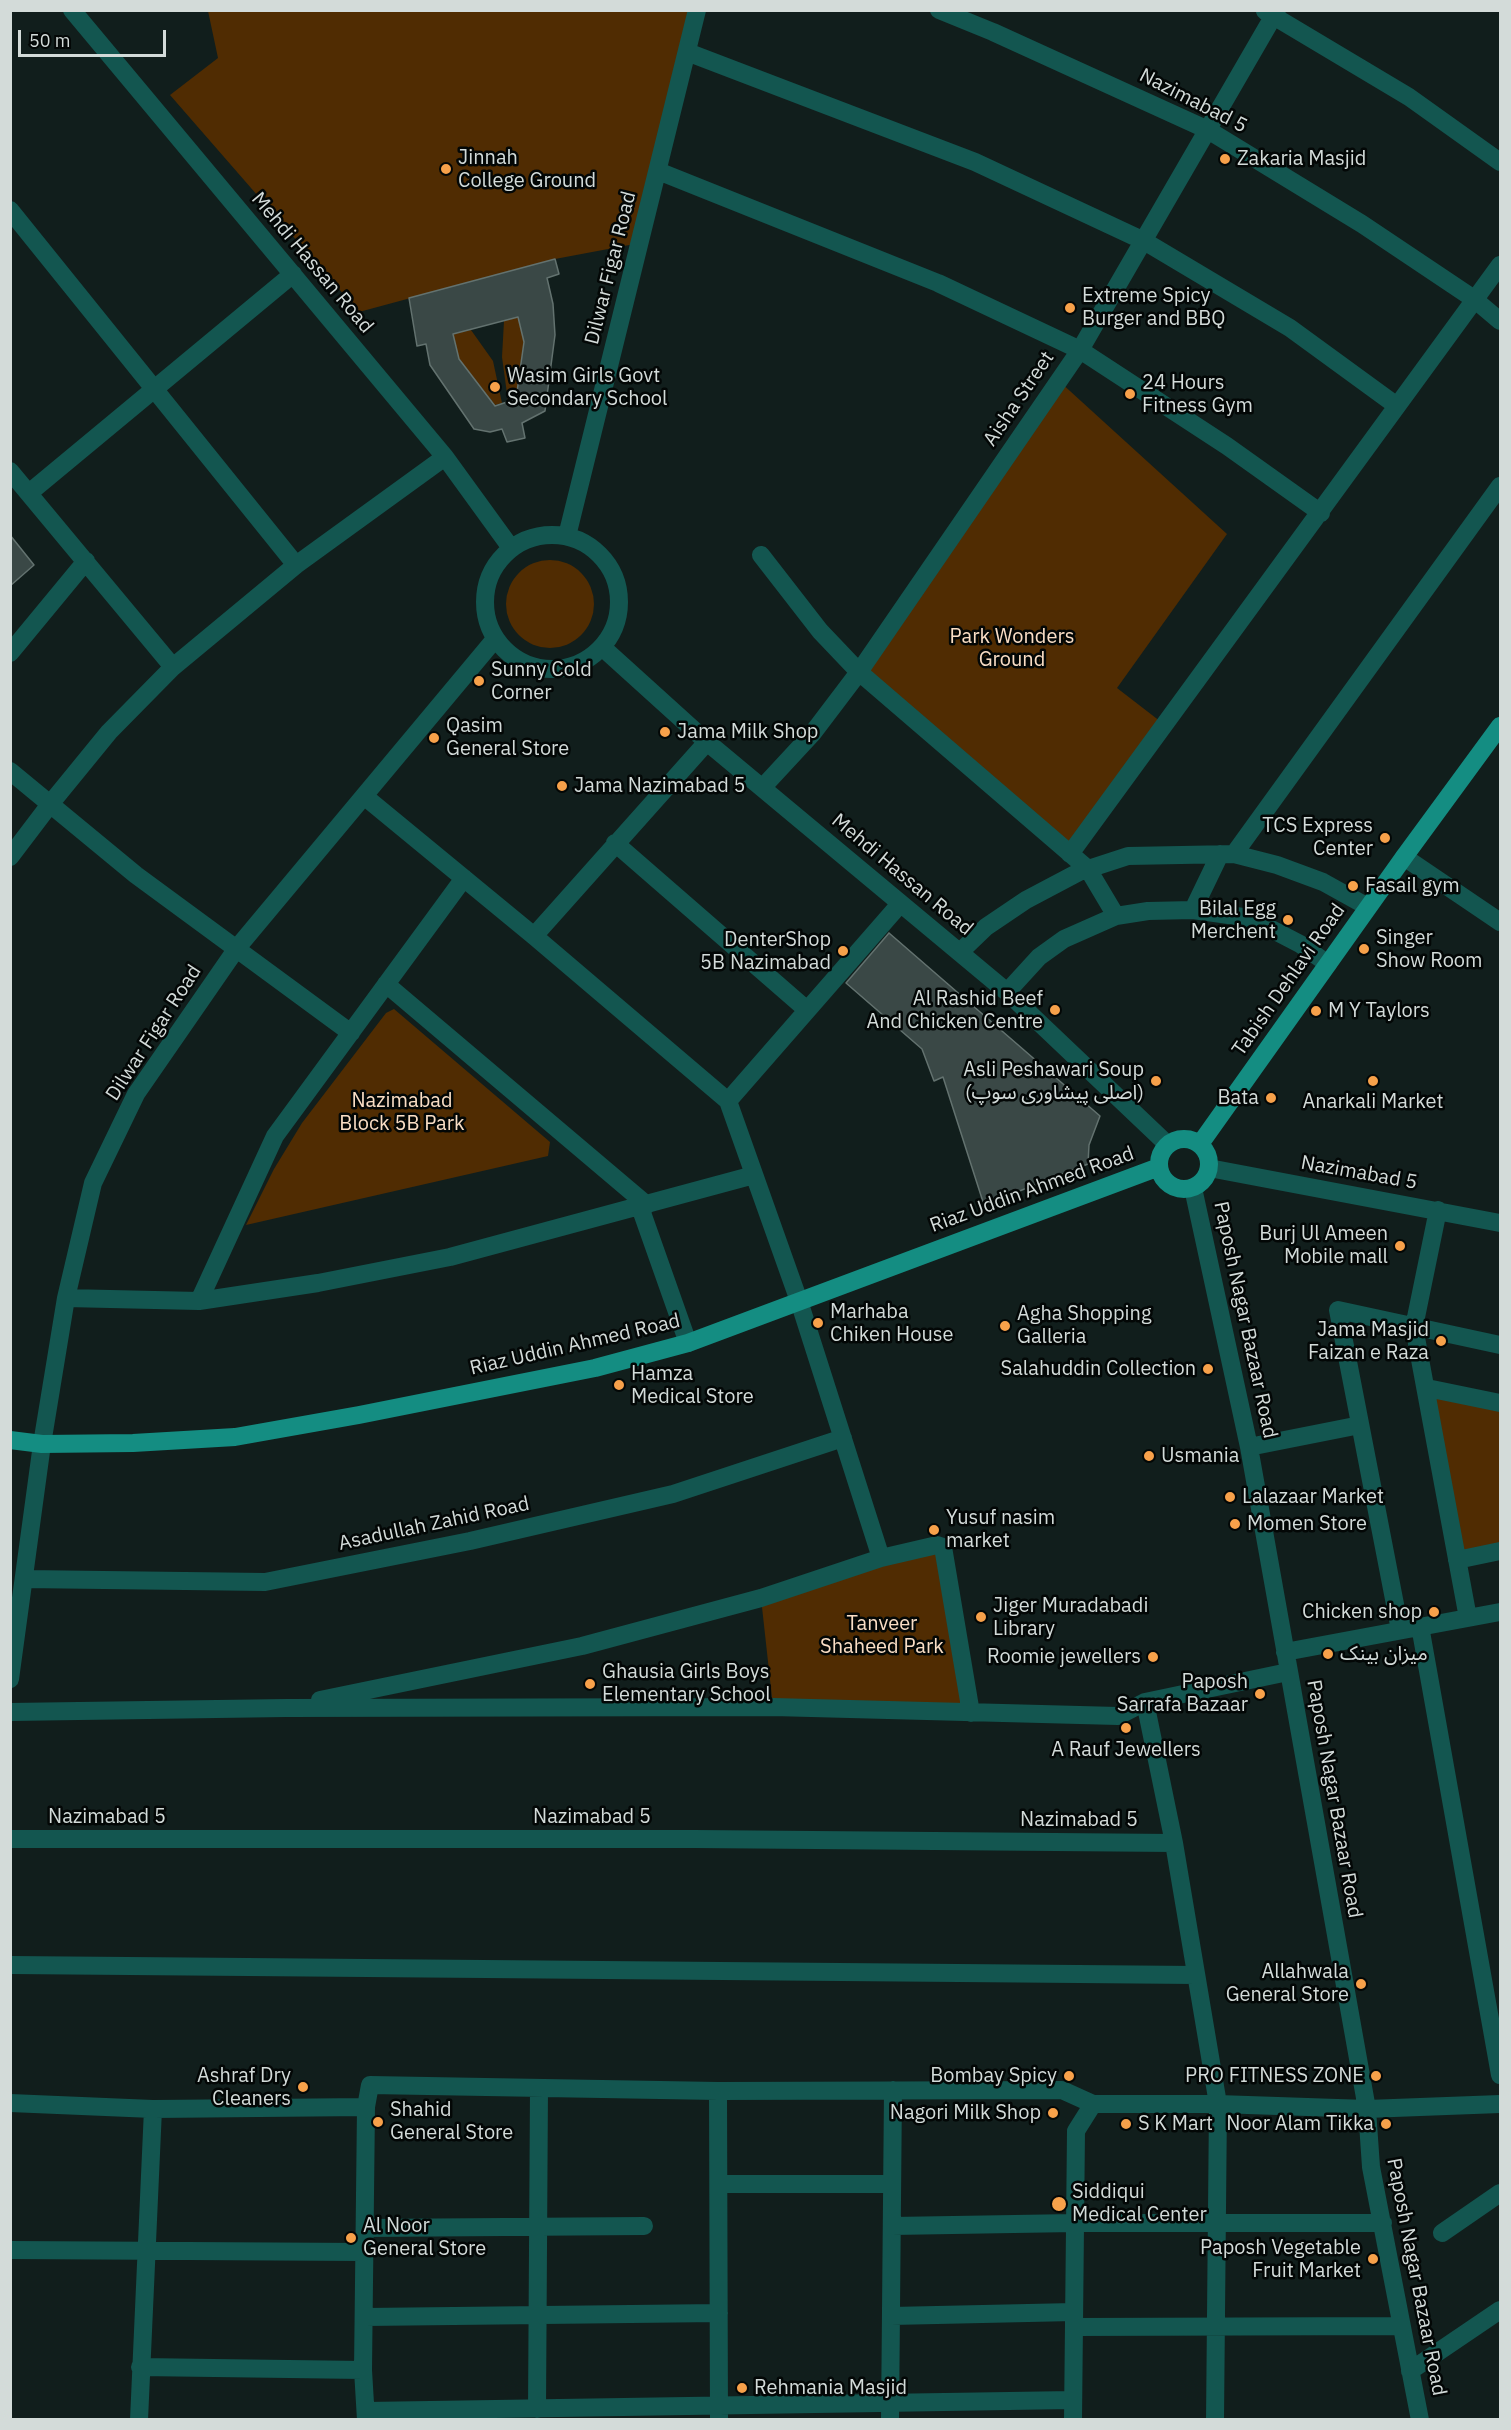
<!DOCTYPE html>
<meta charset="utf-8">
<style>
body{margin:0}
#map{position:relative;width:1511px;height:2430px;overflow:hidden;background:#111e1c;font-family:"IBM Plex Sans",sans-serif}
canvas{display:block}
.frame{position:absolute;inset:0;border:12px solid #d3dbd9;pointer-events:none}
.scale{position:absolute;left:18px;top:30px;width:148px;height:27px;box-sizing:border-box;border:3px solid #d3dbd9;border-top:0;padding-left:8px;font-size:18px;line-height:21px;white-space:nowrap;color:#d3dbd9;-webkit-text-stroke:4px #030706;paint-order:stroke}
</style>
<div id="map">
<canvas width="1511" height="2430"></canvas>
<div class="frame"></div>
<div class="scale">50 m</div>
</div>
<script>
const ctx = document.querySelector('canvas').getContext('2d');
ctx.lineJoin = 'round';
function fillPath(path, color) { ctx.fillStyle = color; ctx.fill(path, 'evenodd'); }
const poly = rows => new Path2D(rows.map(r => 'M' + r).join(''));
function stroke(path, color, width, dash) { ctx.strokeStyle = color; ctx.lineWidth = width; ctx.lineCap = dash ? 'butt' : 'round'; ctx.setLineDash(dash || []); ctx.stroke(path); }
function drawText(font, color, halo, rows, align = 'center') {
  ctx.font = font + ' "IBM Plex Sans","Noto Sans Arabic",sans-serif'; ctx.lineWidth = 5; ctx.setLineDash([]); ctx.textBaseline = 'middle'; ctx.strokeStyle = halo; ctx.fillStyle = color; for (const [text, x, y, turn = 0] of rows) {
    ctx.save(); ctx.translate(x, y); ctx.rotate((+turn || 0) * Math.PI / 180); ctx.textAlign = isNaN(turn) ? turn : align; if (halo) ctx.strokeText(text, 0, 0); ctx.fillText(text, 0, 0); ctx.restore();
  }
}
fillPath(poly([
 [208,11,696,11,640,243,555,259,359,312,170,95,218,58],
 [518,317,524,342,516,399,508,401,502,357,504,321],
 [471,330,493,361,502,403,495,405,459,359,453,334],
 [1059,381,1227,534,1117,688,1165,725,1070,854,859,672],
 '506 604a44 44 0 1 1 88 0a44 44 0 1 1-88 0Z',
 [394,1009,550,1142,548,1156,246,1225,274,1169,302,1123,386,1013],
 [1427,1388,1500,1403,1500,1551,1457,1560],
 [943,1547,971,1713,773,1707,761,1598]
]), '#502c02');
const building = poly([
 [555,259,559,274,547,278,553,304,555,335,545,411,522,423,525,438,507,442,502,429,490,432,474,429,430,365,426,344,417,346,409,298,555,259],
 [518,317,524,342,516,399,495,406,459,359,453,334,518,317],
 [10,535,34,565,10,586,10,535],
 [889,933,1100,1116,1089,1145,1088,1164,984,1205,943,1077,934,1081,922,1049,846,983,889,933]
]);
fillPath(building, '#3a4846');
stroke(building, '#63726f', 1.5);
stroke(poly([
 [72,10,445,457,511,548],
 [939,10,993,32,1208,130,1362,224,1474,299,1500,321],
 [1265,11,1409,97,1500,162],
 [687,52,975,162,1144,241,1290,328,1397,406],
 [658,171,938,283,1080,350,1227,446,1321,513],
 [10,210,296,565],
 [10,471,173,667],
 [29,493,293,274],
 '485 602a67 67 0 1 1 134 0a67 67 0 1 1-134 0Z',
 [567,536,697,10],
 [761,555,820,631,859,672,1088,869,1116,916],
 [602,647,707,742,1007,992,1167,1144],
 [10,653,86,561],
 [10,771,136,875,351,1033],
 [762,788,812,734,859,672,1080,350,1277,10],
 [364,796,534,936,728,1101],
 [615,843,807,1010],
 [1070,854,1500,265],
 [1234,854,1500,486],
 [10,857,51,803,109,732,173,667,296,565,445,457],
 [1404,857,1500,922],
 [1193,910,1220,854],
 [534,936,707,742],
 [960,952,986,927,1026,900,1079,872,1128,856,1234,854,1277,865,1323,882,1368,907],
 [386,984,647,1205],
 [1007,992,1039,957,1064,939,1116,916,1148,911,1193,910,1250,918,1300,944,1328,964],
 [1209,1168,1500,1223],
 [1193,1188,1249,1447,1367,2109,1371,2167,1420,2420],
 [640,1207,688,1343],
 [1438,1210,1414,1327,1468,1618],
 [66,1298,199,1301,318,1283,450,1257,754,1175],
 [199,1301,275,1136,464,878],
 [1427,1388,1500,1403],
 [1249,1447,1360,1425],
 [881,1558,799,1301,728,1101,900,904],
 [1457,1560,1500,1551],
 [24,1579,265,1582,470,1541,673,1494,843,1438],
 [1420,1626,1500,2075],
 [1400,1630,1338,1310,1500,1345],
 [1285,1652,1500,1612],
 [10,1679,42,1444,66,1298,93,1183,136,1094,237,948,495,639],
 [320,1700,582,1646,761,1598,881,1558,937,1545,943,1547,971,1713],
 [1145,1702,1174,1843,1218,2104,1215,2420],
 [10,1712,286,1708,773,1707,1118,1716,1145,1702,1288,1672],
 [10,1839,694,1839,1174,1843],
 [10,1965,1196,1975],
 [718,2091,719,2420],
 [10,2103,153,2109,366,2107],
 [719,2184,892,2184],
 [892,2226,1075,2223,1383,2223],
 [365,2228,644,2226],
 [1442,2233,1500,2193],
 [10,2250,364,2252],
 [891,2316,1074,2312],
 [365,2317,719,2313],
 [1074,2327,1402,2326],
 [140,2367,363,2370],
 [1410,2371,1500,2310],
 [537,2409,539,2088],
 [366,2411,1073,2400],
 [139,2420,153,2109],
 [366,2420,363,2370,366,2107,370,2085,718,2091,1062,2090,1093,2104],
 [890,2420,893,2090],
 [1073,2420,1076,2131,1093,2104,1218,2104,1367,2109,1500,2104]
]), '#135650', 18);
stroke(poly([
 '1159 1164a25 25 0 1 1 50 0a25 25 0 1 1-50 0Z',
 [1200,1144,1404,857,1500,726],
 [10,1440,42,1444,133,1443,235,1437,359,1415,595,1368,688,1343,1159,1167]
]), '#148d82', 18);
for (const [x, y, r, color] of [
 [1225,159,6,"#f7a14a"],
 [446,169,6,"#f7a14a"],
 [1070,308,6,"#f7a14a"],
 [495,387,6,"#f7a14a"],
 [1130,394,6,"#f7a14a"],
 [479,681,6,"#f7a14a"],
 [665,732,6,"#f7a14a"],
 [434,738,6,"#f7a14a"],
 [562,786,6,"#f7a14a"],
 [1385,838,6,"#f7a14a"],
 [1353,886,6,"#f7a14a"],
 [1288,920,6,"#f7a14a"],
 [1364,949,6,"#f7a14a"],
 [843,951,6,"#f7a14a"],
 [1055,1010,6,"#f7a14a"],
 [1316,1011,6,"#f7a14a"],
 [1156,1081,6,"#f7a14a"],
 [1373,1081,6,"#f7a14a"],
 [1271,1098,6,"#f7a14a"],
 [1400,1246,6,"#f7a14a"],
 [818,1323,6,"#f7a14a"],
 [1005,1326,6,"#f7a14a"],
 [1441,1341,6,"#f7a14a"],
 [1208,1369,6,"#f7a14a"],
 [619,1385,6,"#f7a14a"],
 [1149,1456,6,"#f7a14a"],
 [1230,1497,6,"#f7a14a"],
 [1235,1524,6,"#f7a14a"],
 [934,1530,6,"#f7a14a"],
 [1434,1612,6,"#f7a14a"],
 [981,1617,6,"#f7a14a"],
 [1328,1654,6,"#f7a14a"],
 [1153,1657,6,"#f7a14a"],
 [590,1684,6,"#f7a14a"],
 [1260,1694,6,"#f7a14a"],
 [1126,1728,6,"#f7a14a"],
 [1361,1984,6,"#f7a14a"],
 [1069,2076,6,"#f7a14a"],
 [1376,2076,6,"#f7a14a"],
 [303,2087,6,"#f7a14a"],
 [1053,2113,6,"#f7a14a"],
 [378,2122,6,"#f7a14a"],
 [1126,2124,6,"#f7a14a"],
 [1386,2124,6,"#f7a14a"],
 [1059,2204,8,"#f7a14a"],
 [351,2238,6,"#f7a14a"],
 [1373,2259,6,"#f7a14a"],
 [742,2388,6,"#f7a14a"]
]) { const dot = new Path2D(); dot.arc(x, y, r, 0, 2 * Math.PI); ctx.fillStyle = color; ctx.fill(dot); stroke(dot, '#030706', 2); }
drawText('20px', '#d3dbd9', '#030706', [
 ["Nazimabad 5",1193,101,27],
 ["Mehdi Hassan Road",312,263,50],
 ["Dilwar Figar Road",611,268,-76],
 ["Aisha Street",1019,399,-56],
 ["Mehdi Hassan Road",902,875,40],
 ["Tabish Dehlavi Road",1289,980,-55],
 ["Dilwar Figar Road",154,1033,-57],
 ["Nazimabad 5",1359,1173,10],
 ["Riaz Uddin Ahmed Road",1032,1190,-20],
 ["Paposh Nagar Bazaar Road",1245,1320,78],
 ["Riaz Uddin Ahmed Road",575,1345,-13],
 ["Asadullah Zahid Road",434,1524,-12],
 ["Paposh Nagar Bazaar Road",1334,1799,80],
 ["Nazimabad 5",107,1817],
 ["Nazimabad 5",592,1817],
 ["Nazimabad 5",1079,1820],
 ["Paposh Nagar Bazaar Road",1416,2277,79]
]);
drawText('20px', '#d3dbd9', '#030706', [
 ["Jinnah",458,158],
 ["College Ground",458,181],
 ["Zakaria Masjid",1237,159],
 ["Extreme Spicy",1082,296],
 ["Burger and BBQ",1082,319],
 ["Wasim Girls Govt",507,376],
 ["Secondary School",507,399],
 ["24 Hours",1142,383],
 ["Fitness Gym",1142,406],
 ["Sunny Cold",491,670],
 ["Corner",491,693],
 ["Qasim",446,726],
 ["General Store",446,749],
 ["Jama Milk Shop",677,732],
 ["Jama Nazimabad 5",574,786],
 ["TCS Express",1373,826,"right"],
 ["Center",1373,849,"right"],
 ["Fasail gym",1365,886],
 ["Bilal Egg",1276,909,"right"],
 ["Merchent",1276,932,"right"],
 ["Singer",1376,938],
 ["Show Room",1376,961],
 ["DenterShop",831,940,"right"],
 ["5B Nazimabad",831,963,"right"],
 ["Al Rashid Beef",1043,999,"right"],
 ["And Chicken Centre",1043,1022,"right"],
 ["M Y Taylors",1328,1011],
 ["Asli Peshawari Soup",1144,1070,"right"],
 ["(اصلی پیشاوری سوپ)",1144,1093,"right"],
 ["Bata",1259,1098,"right"],
 ["Anarkali Market",1373,1102,"center"],
 ["Burj Ul Ameen",1388,1234,"right"],
 ["Mobile mall",1388,1257,"right"],
 ["Marhaba",830,1312],
 ["Chiken House",830,1335],
 ["Agha Shopping",1017,1314],
 ["Galleria",1017,1337],
 ["Jama Masjid",1429,1330,"right"],
 ["Faizan e Raza",1429,1353,"right"],
 ["Salahuddin Collection",1196,1369,"right"],
 ["Hamza",631,1374],
 ["Medical Store",631,1397],
 ["Usmania",1161,1456],
 ["Lalazaar Market",1242,1497],
 ["Yusuf nasim",946,1518],
 ["market",946,1541],
 ["Momen Store",1247,1524],
 ["Jiger Muradabadi",993,1606],
 ["Library",993,1629],
 ["Chicken shop",1422,1612,"right"],
 ["میزان بینک",1340,1654],
 ["Roomie jewellers",1141,1657,"right"],
 ["Ghausia Girls Boys",602,1672],
 ["Elementary School",602,1695],
 ["Paposh",1248,1682,"right"],
 ["Sarrafa Bazaar",1248,1705,"right"],
 ["A Rauf Jewellers",1126,1750,"center"],
 ["Allahwala",1349,1972,"right"],
 ["General Store",1349,1995,"right"],
 ["Ashraf Dry",291,2076,"right"],
 ["Cleaners",291,2099,"right"],
 ["Bombay Spicy",1057,2076,"right"],
 ["PRO FITNESS ZONE",1364,2076,"right"],
 ["Shahid",390,2110],
 ["General Store",390,2133],
 ["Nagori Milk Shop",1041,2113,"right"],
 ["S K Mart",1138,2124],
 ["Noor Alam Tikka",1374,2124,"right"],
 ["Siddiqui",1072,2192],
 ["Medical Center",1072,2215],
 ["Al Noor",363,2226],
 ["General Store",363,2249],
 ["Paposh Vegetable",1361,2248,"right"],
 ["Fruit Market",1361,2271,"right"],
 ["Rehmania Masjid",754,2388]
], 'left');
drawText('20px', '#fadec5', '#030706', [
 ["Park Wonders",1012,637],
 ["Ground",1012,660],
 ["Nazimabad",402,1101],
 ["Block 5B Park",402,1124],
 ["Tanveer",882,1624],
 ["Shaheed Park",882,1647]
]);
</script>
